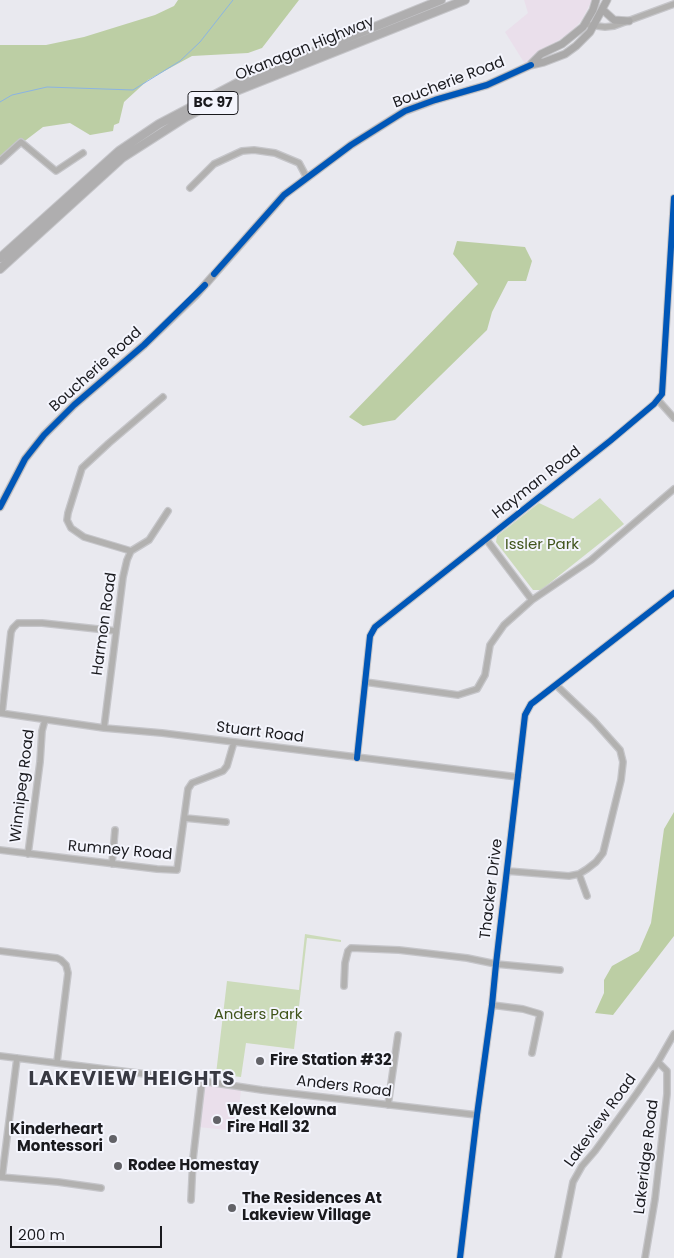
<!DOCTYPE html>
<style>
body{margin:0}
#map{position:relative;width:674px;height:1258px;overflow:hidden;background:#e9e9ef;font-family:Poppins,sans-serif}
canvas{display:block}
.scale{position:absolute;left:10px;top:1226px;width:152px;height:22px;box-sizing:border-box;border:2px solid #1a1a1e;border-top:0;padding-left:6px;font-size:15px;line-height:18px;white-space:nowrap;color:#1a1a1e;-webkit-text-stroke:4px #f4f5fd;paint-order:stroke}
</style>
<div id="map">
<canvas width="674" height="1258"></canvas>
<div class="scale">200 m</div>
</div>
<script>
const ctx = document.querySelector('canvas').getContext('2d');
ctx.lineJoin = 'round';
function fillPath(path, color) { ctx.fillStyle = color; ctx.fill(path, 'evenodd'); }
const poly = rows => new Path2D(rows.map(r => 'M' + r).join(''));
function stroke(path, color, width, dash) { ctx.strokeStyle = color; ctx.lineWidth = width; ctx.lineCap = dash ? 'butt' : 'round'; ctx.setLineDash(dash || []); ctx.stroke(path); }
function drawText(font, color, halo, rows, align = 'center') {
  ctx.font = font + ' Poppins,sans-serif'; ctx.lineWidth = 4; ctx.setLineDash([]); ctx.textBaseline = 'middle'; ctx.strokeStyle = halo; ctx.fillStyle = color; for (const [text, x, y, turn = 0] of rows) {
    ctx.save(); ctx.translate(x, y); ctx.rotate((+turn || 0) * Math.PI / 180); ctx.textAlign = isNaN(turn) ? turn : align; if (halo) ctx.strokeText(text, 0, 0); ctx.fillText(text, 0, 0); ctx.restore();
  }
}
fillPath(poly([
 [524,0,592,0,582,20,569,34,541,51,525,64,505,32,528,13],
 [203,1082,241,1089,237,1131,198,1127]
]), '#eadfeb');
fillPath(poly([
 [600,498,624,524,541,590,533,590,496,542,497,536,539,503,573,519],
 [305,934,341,940,341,942,307,938,294,1049,246,1043,241,1077,216,1074,227,981,299,990]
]), '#ccdbba');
fillPath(poly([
 [178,0,299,0,262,48,248,53,192,56,148,80,124,102,119,123,114,125,113,131,90,135,70,123,43,127,26,140,0,162,0,45,46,45,84,37,155,15,174,6],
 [457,241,525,247,532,261,526,281,508,281,492,312,487,330,395,420,363,426,349,417,478,284,453,254],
 [674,812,674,936,613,1015,595,1013,604,993,604,980,612,966,639,951,651,923,664,829]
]), '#bccea4');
stroke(poly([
 [0,102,12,95,47,87,133,90,180,61,200,42,233,0]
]), '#8bb4e2', 1);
const minor = poly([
 [589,25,605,27,614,26,674,4],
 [0,161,21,142,56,171,83,153],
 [190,188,214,164,242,151,254,150,275,153,299,163,307,178],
 [658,400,674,418],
 [486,539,532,600],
 [131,551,84,537,71,528,67,520,68,513,82,468,109,443,163,397],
 [365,682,458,695,477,689,485,675,490,645,504,625,532,600,591,560,674,489],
 [0,713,104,728,162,733,518,777],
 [2,713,11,632,13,628,18,623,42,623,116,631],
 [104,728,123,577,127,560,131,551,149,540,168,511],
 [357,758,370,636,375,627,610,441,654,404,662,394,674,198],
 [185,818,226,822],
 [0,850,157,869,177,870,188,789,192,783,223,771,227,766,234,742],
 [28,854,40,762,42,731,45,720],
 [112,864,115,830],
 [507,871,569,876,579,874,587,869,596,862,603,853,621,780,623,762,620,750,594,721,556,685],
 [579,874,587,896],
 [0,951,57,958,61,960,66,965,68,973,57,1062],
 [344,986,345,963,348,951,351,948,399,950,467,958,496,964,560,970],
 [492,1005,523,1009,540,1014,532,1053],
 [0,1056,202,1081,262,1090,477,1115],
 [388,1105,398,1035],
 [0,1177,58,1182,101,1188],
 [2,1177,17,1058],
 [191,1200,193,1159,202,1081],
 [460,1258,477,1115,492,1005,496,964,525,715,531,704,535,701,674,593],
 [558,1258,573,1182,582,1166,595,1151,637,1093,658,1062,674,1034],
 [645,1258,655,1199,667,1094,667,1071,658,1062]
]);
const major = poly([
 [603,10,614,20,629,21],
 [531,64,541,54,562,44,583,27,593,10,596,0],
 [0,507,25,459,44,435,74,405,144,345,196,295,284,195,351,145,405,111,435,100,487,85,531,65,544,62,565,54,576,46,590,32,607,0]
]);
const highway = poly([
 [0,258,119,151,159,124,239,82,441,0],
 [0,269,122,158,186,117,236,91,465,0]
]);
stroke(minor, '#c5c5c9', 8);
stroke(major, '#c5c5c9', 9);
stroke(highway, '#c5c5c9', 10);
stroke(minor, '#b2b1b0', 5.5);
stroke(major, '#aaa9a9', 7);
stroke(highway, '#afaeaf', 8);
stroke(poly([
 [214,274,284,195,351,145,405,111,435,100,487,85,531,65],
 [0,507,25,459,44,435,74,405,144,345,205,285],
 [357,758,370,636,375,627,610,441,654,404,662,394,674,198],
 [460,1258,477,1115,492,1005,496,964,525,715,531,704,535,701,674,593]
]), '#0057b8', 6);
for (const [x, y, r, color] of [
 [260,1061,5,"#626267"],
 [217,1120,5,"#626267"],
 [113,1139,5,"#626267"],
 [118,1166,5,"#626267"],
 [232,1208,5,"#626267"]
]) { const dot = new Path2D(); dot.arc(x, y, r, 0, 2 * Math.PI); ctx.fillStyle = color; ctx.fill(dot); stroke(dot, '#f4f5fd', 2); }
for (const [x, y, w] of [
 [213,103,50]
]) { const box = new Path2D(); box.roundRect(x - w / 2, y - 11.5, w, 23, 4); ctx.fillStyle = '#f4f5fd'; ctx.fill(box); stroke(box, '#1a1a1e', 1); }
drawText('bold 14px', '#1a1a1e', null, [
 ["BC 97",213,103]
]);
drawText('15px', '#1a1a1e', '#f4f5fd', [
 ["Okanagan Highway",305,49,-22],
 ["Boucherie Road",449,83,-21],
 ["Boucherie Road",96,370,-42],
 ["Hayman Road",537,483,-38],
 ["Harmon Road",105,624,-82],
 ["Stuart Road",260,733,7],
 ["Winnipeg Road",23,786,-83],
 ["Rumney Road",120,851,5],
 ["Thacker Drive",492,889,-83],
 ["Anders Road",344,1087,7],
 ["Lakeview Road",601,1121,-54],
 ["Lakeridge Road",647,1157,-83]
]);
drawText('15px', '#40541b', '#f4f5fd', [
 ["Issler Park",542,545],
 ["Anders Park",258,1015]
]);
drawText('bold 15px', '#1a1a1e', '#f4f5fd', [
 ["Fire Station #32",270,1061],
 ["West Kelowna",227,1111],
 ["Fire Hall 32",227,1128],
 ["Kinderheart",103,1130,"right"],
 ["Montessori",103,1147,"right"],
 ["Rodee Homestay",128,1166],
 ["The Residences At",242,1199],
 ["Lakeview Village",242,1216]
], 'left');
ctx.letterSpacing = '1px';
drawText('bold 20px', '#383942', '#f4f5fd', [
 ["LAKEVIEW HEIGHTS",132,1080]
]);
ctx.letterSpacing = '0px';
</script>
